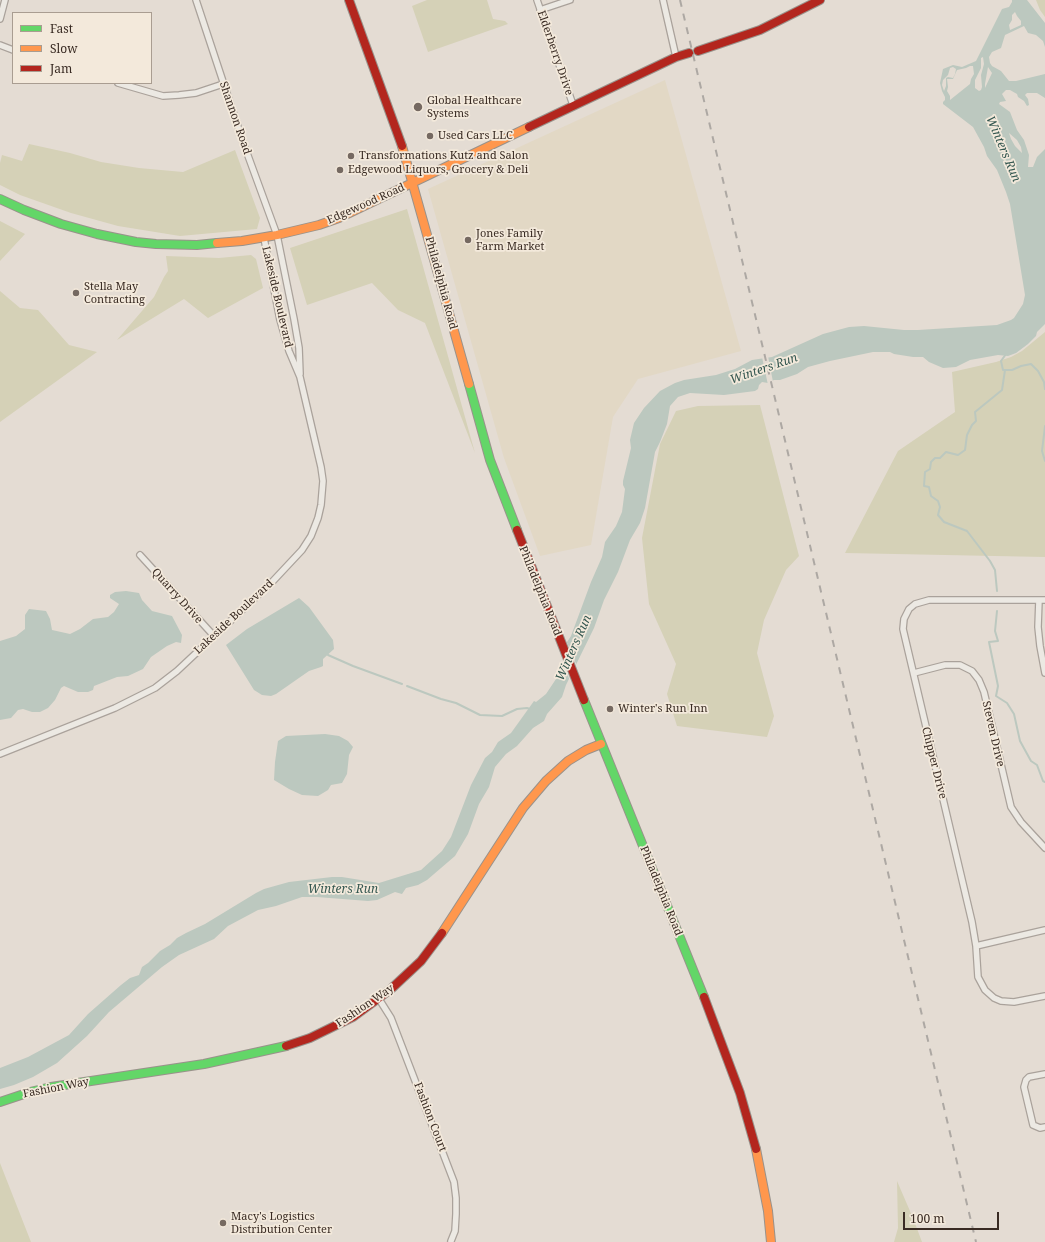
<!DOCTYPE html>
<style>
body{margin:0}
#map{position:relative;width:1045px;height:1242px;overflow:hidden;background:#e4dcd3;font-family:"Noto Serif",serif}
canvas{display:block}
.legend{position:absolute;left:12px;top:12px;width:140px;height:72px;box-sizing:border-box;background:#f3e9db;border:1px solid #a99d91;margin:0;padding:5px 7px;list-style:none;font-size:12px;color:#392b23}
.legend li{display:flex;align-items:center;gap:8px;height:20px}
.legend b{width:20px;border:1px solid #a99d91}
.scale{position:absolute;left:903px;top:1212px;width:96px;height:18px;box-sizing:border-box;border:2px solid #392b23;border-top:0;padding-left:5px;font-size:12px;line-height:14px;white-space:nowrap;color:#392b23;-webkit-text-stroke:3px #f3e9db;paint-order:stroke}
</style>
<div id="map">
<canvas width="1045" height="1242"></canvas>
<ul class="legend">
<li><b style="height:5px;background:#63d668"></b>Fast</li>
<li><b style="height:5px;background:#ff974d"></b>Slow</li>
<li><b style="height:5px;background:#b3261e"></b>Jam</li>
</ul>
<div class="scale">100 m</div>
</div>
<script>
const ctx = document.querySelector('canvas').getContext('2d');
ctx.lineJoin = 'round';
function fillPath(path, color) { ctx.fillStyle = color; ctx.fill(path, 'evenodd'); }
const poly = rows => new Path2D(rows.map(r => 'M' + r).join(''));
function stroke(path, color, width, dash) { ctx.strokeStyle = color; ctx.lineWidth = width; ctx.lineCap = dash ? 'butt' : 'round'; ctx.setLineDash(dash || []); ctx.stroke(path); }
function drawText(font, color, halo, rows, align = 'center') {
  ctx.font = font + ' "Noto Serif",serif'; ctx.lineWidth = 3.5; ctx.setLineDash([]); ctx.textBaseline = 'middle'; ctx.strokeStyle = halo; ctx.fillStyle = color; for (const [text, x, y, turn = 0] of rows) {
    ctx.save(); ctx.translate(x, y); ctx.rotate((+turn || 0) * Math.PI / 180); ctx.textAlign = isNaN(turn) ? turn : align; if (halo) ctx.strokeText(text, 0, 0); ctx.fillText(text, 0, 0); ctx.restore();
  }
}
fillPath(poly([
 [665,80,741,351,638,379,613,417,591,545,540,556,504,458,428,189]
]), '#e2d8c5');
fillPath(poly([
 [427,0,487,0,493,19,505,21,508,24,428,52,412,6],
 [1036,0,1045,0,1045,17,1040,10],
 [29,144,70,153,101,162,139,168,183,172,235,150,260,218,257,229,180,236,118,226,71,213,20,195,0,185,0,163,2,155,22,161],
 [407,209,475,453,425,323,398,310,372,283,307,305,290,248],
 [0,221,25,234,0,261],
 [251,255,256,259,263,288,208,318,184,299,117,340,154,297,164,277,168,271,166,256,219,258],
 [0,291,20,308,38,310,69,345,97,352,0,422],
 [1045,332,1045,557,845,553,898,451,955,412,952,372,996,362,1011,357,1022,351],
 [760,405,799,556,786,570,764,620,757,653,774,716,767,737,677,726,667,694,676,664,649,604,642,538,660,444,676,411,698,406],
 [0,1163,31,1242,0,1242],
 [897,1181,913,1218,922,1242,894,1242,898,1228]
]), '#d5d1b7');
fillPath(poly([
 [1012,0,1027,0,1045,23,1045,47,1043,41,1036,35,1028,33,1024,26,1005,35,1001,48,992,52,989,57,990,63,992,66,1001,71,1009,81,1016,81,1045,74,1045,98,1037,93,1027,93,1025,95,1028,99,1029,105,1027,106,1024,101,1018,97,1017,94,1010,90,1006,90,1002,94,1006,101,1000,102,999,104,1010,112,1017,130,1024,140,1029,155,1028,167,1033,167,1037,157,1045,149,1045,324,1037,332,1036,336,1028,344,1016,353,1008,356,998,355,970,360,956,367,943,368,929,362,923,357,913,357,894,354,890,352,873,352,830,361,808,367,797,374,780,380,774,380,768,383,762,382,759,385,758,389,755,391,724,395,690,393,678,397,670,406,667,424,660,442,655,452,645,508,640,523,630,540,618,572,604,600,594,628,566,685,562,697,547,714,544,721,533,728,517,746,506,754,495,767,489,787,479,804,468,834,455,856,427,880,418,885,406,888,402,894,395,892,377,900,368,901,317,897,302,897,276,906,258,910,228,926,214,939,179,955,162,967,109,1012,87,1036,57,1063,33,1077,14,1085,0,1089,0,1068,28,1057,69,1035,88,1014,121,985,130,978,139,975,142,967,148,963,160,951,170,945,177,938,186,933,205,924,256,893,264,889,289,882,332,877,342,877,379,883,421,870,442,851,451,837,471,785,485,758,492,752,498,742,511,733,534,701,536,702,546,694,562,670,565,661,567,642,571,636,591,582,602,557,605,542,616,526,622,512,625,489,623,485,623,481,631,448,630,440,634,423,644,408,660,391,675,383,684,380,716,375,735,369,752,360,772,357,823,334,849,327,864,326,904,330,918,330,997,325,1011,320,1014,318,1023,304,1025,295,1010,204,1006,192,997,170,987,156,984,147,973,127,943,104,943,102,945,100,945,97,942,91,940,83,943,69,953,65,962,67,976,61,1002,9,1009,7,1012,2],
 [1015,12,1017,16,1021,21,1021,25,1010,30,1009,25,1012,20,1012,15],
 [983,57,984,64,981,75,982,87,981,90,979,91,975,88,975,80,981,68,981,58],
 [970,66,973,66,974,74,971,79,970,84,950,100,950,96,947,91,948,87,947,79,953,79,957,70,966,68],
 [953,67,956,69,955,74,953,78,948,77,946,78,946,86,944,91,942,85,943,80,948,75,950,68],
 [988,67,992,73,985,88,985,84],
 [1009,133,1017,140,1021,147,1022,153,1015,146,1011,139],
 [126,591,139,593,142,600,152,611,172,616,182,635,181,643,176,642,167,646,151,657,143,669,128,676,117,677,94,686,93,690,88,692,78,692,64,686,61,688,55,700,48,708,40,712,32,712,23,709,18,710,11,718,0,720,0,641,16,636,25,629,25,615,29,609,46,611,50,619,52,630,70,634,80,629,93,619,108,617,114,612,119,604,110,598,110,595,115,592],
 [299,598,309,607,333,640,334,649,323,659,323,666,321,667,309,671,276,694,271,696,262,695,254,690,226,645,247,629],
 [325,734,339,736,348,741,353,747,349,755,347,774,342,783,331,785,328,790,318,796,302,795,289,789,274,780,275,762,278,741,286,736]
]), '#bcc8bf');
fillPath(poly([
 [768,356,773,382,768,385,762,357],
 [566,640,577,666,570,681,562,662,565,655]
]), '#e4dcd3');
stroke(poly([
 [1006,354,1001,361,1003,370,1012,370,1021,366,1031,364,1038,371,1044,382,1045,389],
 [1045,426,1042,451,1045,461],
 [997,591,995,570,990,561,967,531,944,522,938,515,940,507,938,501,931,496,929,487,924,486,925,472,930,469,931,462,935,458,940,458,946,452,958,455,965,450,967,435,972,425,976,421,975,412,1002,390,1005,370],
 [997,611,995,631,998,641,989,642,998,686,996,696,1007,703,1014,714,1020,741,1031,761,1037,765,1043,781,1045,782],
 [328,655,353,666,402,684],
 [407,686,441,699,456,703,480,715,502,716,517,709,527,708,530,709]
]), '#bcc8bf', 2);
const street = poly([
 [196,0,243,142,277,235,294,319,299,348,300,374],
 [537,0,573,105],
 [663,0,676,57],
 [540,10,570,0],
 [0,19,5,0],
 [0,45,13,50],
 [118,83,163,96,179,95,196,93,223,84],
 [140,555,214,636],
 [1039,600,1038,627,1040,646,1045,673],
 [1045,600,929,600,915,604,909,609,904,619,903,629,972,922,976,946,978,977,985,990,994,998,1001,1001,1014,1002,1045,996],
 [914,673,945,665,960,665,972,671,979,680,984,692,1011,807,1021,822,1045,848],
 [0,754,115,708,155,688,177,671,273,581,302,550,311,536,318,518,321,505,323,481,321,467,300,377,289,351,280,320,264,238],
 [976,946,1045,930],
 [379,999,391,1018,454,1182,456,1198,456,1214,455,1231,451,1241],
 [1045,1074,1029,1077,1026,1080,1024,1087,1033,1125,1040,1128,1045,1127]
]);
const fast = poly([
 [0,199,24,210,61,224,97,234,136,242,156,244,197,245,217,243],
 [469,384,490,460,517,530],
 [584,700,704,997],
 [0,1102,30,1092,51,1087,204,1064,286,1046]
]);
const slow = poly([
 [402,146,469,384],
 [217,243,242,241,277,235,319,225,339,218,529,127],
 [442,933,523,808,546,781,568,761,586,750,601,744],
 [756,1149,768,1211,771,1242]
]);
const jam = poly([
 [349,0,402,146],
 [698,51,760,30,820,0],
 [529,127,676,57,689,53],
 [517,530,584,700],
 [704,997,740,1093,756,1149],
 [286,1046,310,1038,353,1017,391,989,421,961,442,933]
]);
stroke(street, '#aaa29b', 8);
stroke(fast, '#99928b', 10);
stroke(slow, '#99928b', 10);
stroke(jam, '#99928b', 10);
stroke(street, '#ece9e3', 5.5);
stroke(fast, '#63d668', 8);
stroke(slow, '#ff974d', 8);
stroke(jam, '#b3261e', 8);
stroke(poly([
 [680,0,976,1242]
]), '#ada8a3', 2, [7, 7]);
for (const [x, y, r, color] of [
 [418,107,5,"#756961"],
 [430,136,4,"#756961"],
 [351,156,4,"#756961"],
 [340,170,4,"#756961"],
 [468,240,4,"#756961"],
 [76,293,4,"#756961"],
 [610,709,4,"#756961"],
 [223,1223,4,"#756961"]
]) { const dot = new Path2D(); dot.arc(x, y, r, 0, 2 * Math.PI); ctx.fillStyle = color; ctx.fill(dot); stroke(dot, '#f3e9db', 1.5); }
drawText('11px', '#392b23', '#f3e9db', [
 ["Elderberry Drive",555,53,71],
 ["Shannon Road",235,118,71],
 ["Edgewood Road",366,204,-24],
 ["Philadelphia Road",441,283,75],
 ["Lakeside Boulevard",277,297,77],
 ["Philadelphia Road",540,591,68],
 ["Quarry Drive",177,596,48],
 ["Lakeside Boulevard",234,617,-43],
 ["Steven Drive",993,734,77],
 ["Chipper Drive",934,763,76],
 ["Philadelphia Road",661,891,68],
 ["Fashion Way",365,1006,-34],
 ["Fashion Way",56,1088,-11],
 ["Fashion Court",430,1117,69]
]);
drawText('11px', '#392b23', '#f3e9db', [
 ["Global Healthcare",427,101],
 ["Systems",427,114],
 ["Used Cars LLC",438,136],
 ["Transformations Kutz and Salon",359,156],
 ["Edgewood Liquors, Grocery & Deli",348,170],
 ["Jones Family",476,234],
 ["Farm Market",476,247],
 ["Stella May",84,287],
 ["Contracting",84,300],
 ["Winter's Run Inn",618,709],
 ["Macy's Logistics",231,1217],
 ["Distribution Center",231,1230]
], 'left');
drawText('italic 12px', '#345750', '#f3e9db', [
 ["Winters Run",1003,149,67],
 ["Winters Run",764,369,-19],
 ["Winters Run",574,648,-66],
 ["Winters Run",343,890]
]);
</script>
